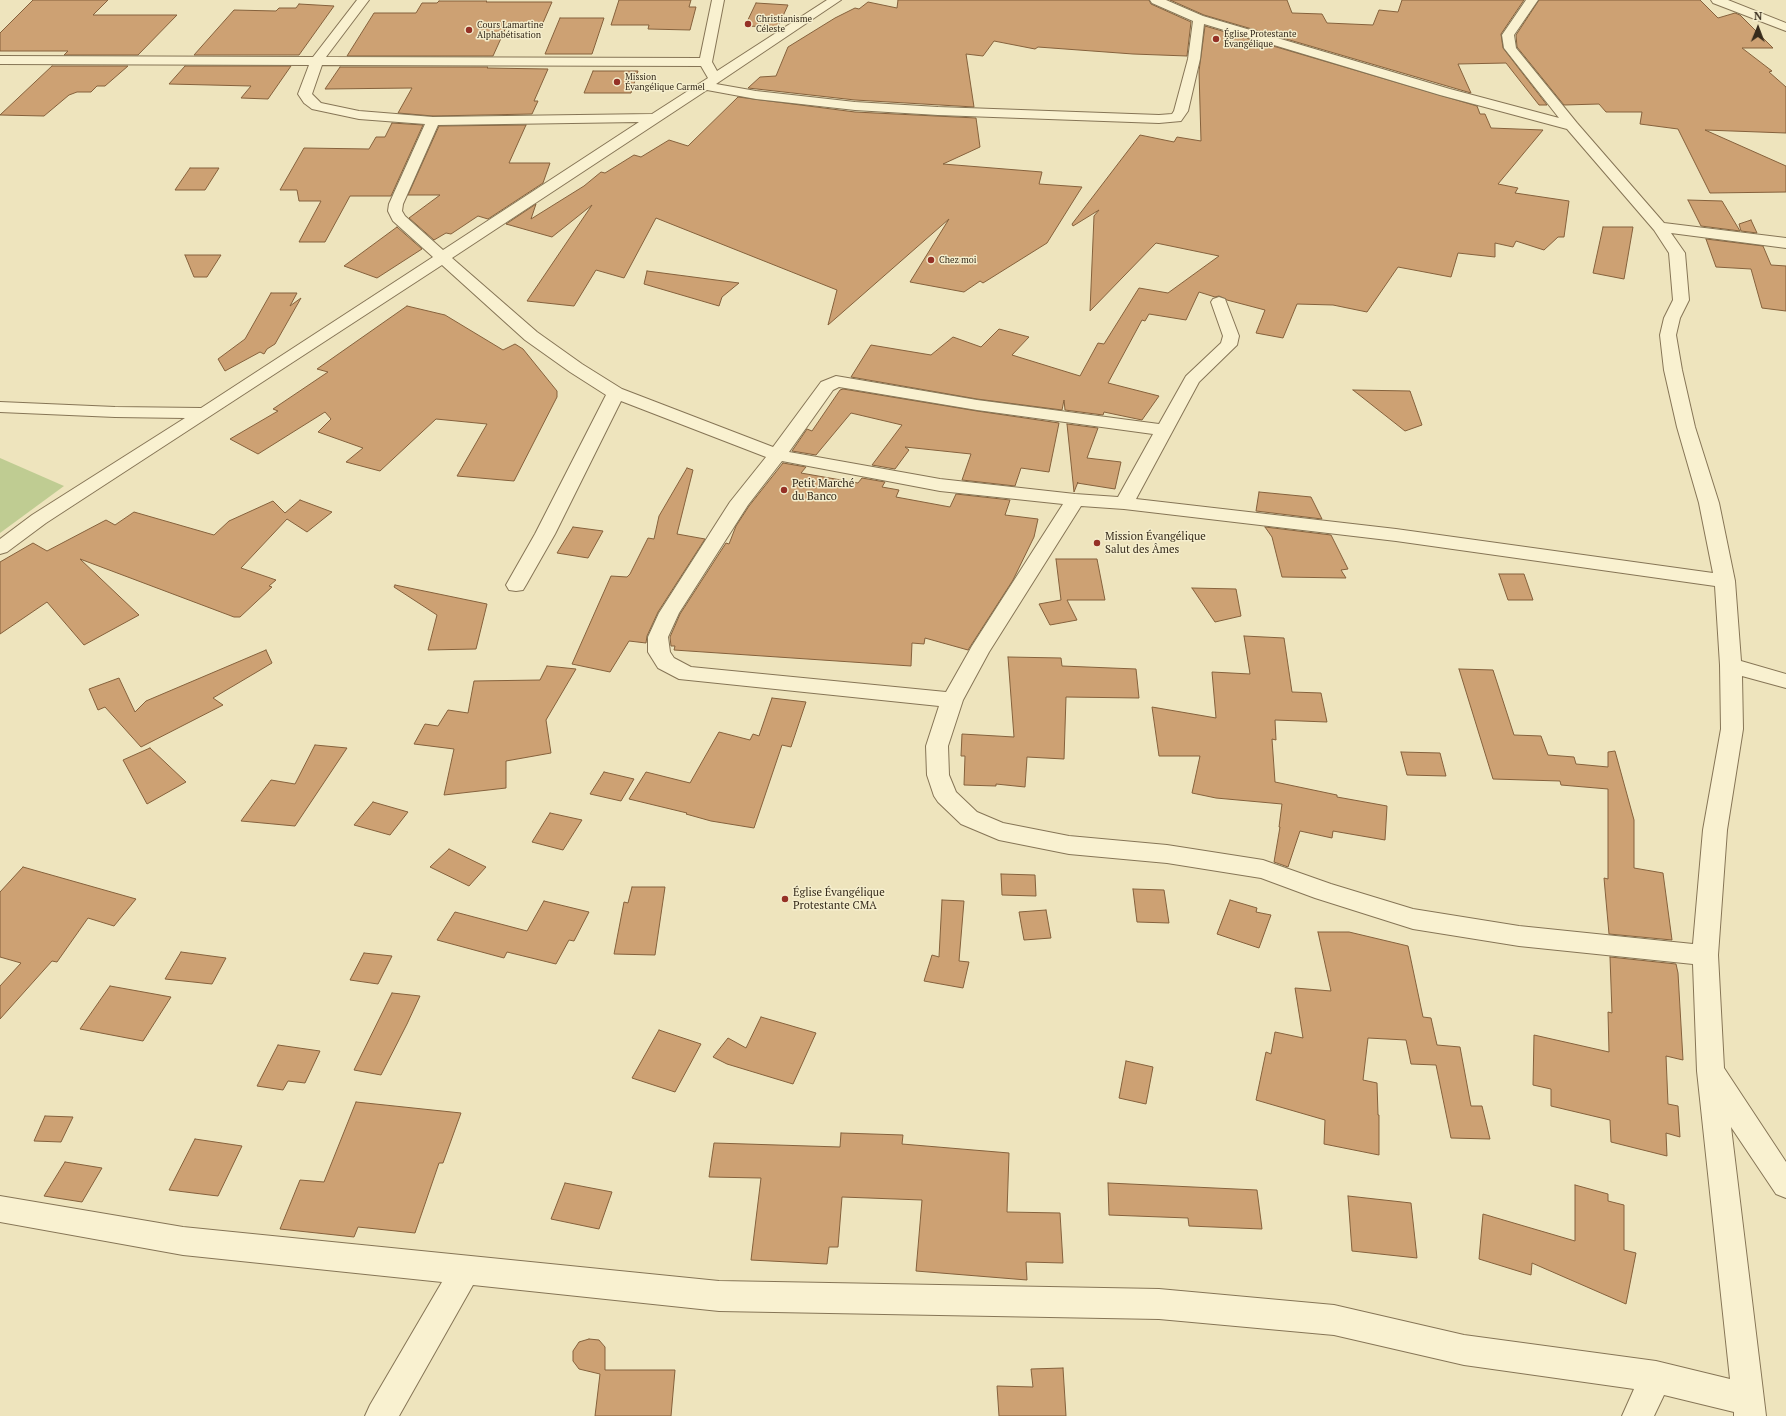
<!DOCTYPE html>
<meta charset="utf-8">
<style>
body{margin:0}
#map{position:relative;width:1786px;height:1416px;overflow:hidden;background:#eee4bd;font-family:"PT Serif",serif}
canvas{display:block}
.north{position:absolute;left:1738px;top:8px;width:40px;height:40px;-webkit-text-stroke:3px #f5eecd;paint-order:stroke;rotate:1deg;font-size:11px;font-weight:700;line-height:16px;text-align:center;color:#352a1b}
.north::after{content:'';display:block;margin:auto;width:14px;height:18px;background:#352a1b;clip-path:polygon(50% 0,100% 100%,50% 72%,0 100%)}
</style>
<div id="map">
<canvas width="1786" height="1416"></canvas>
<div class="north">N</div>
</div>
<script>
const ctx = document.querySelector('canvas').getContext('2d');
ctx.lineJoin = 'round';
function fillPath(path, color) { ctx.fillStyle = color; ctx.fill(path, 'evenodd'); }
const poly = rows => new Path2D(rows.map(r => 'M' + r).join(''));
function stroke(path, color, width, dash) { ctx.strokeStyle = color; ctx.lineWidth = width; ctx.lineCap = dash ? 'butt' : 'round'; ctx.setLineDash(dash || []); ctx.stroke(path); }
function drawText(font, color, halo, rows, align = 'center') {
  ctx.font = font + ' "PT Serif",serif'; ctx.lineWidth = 3; ctx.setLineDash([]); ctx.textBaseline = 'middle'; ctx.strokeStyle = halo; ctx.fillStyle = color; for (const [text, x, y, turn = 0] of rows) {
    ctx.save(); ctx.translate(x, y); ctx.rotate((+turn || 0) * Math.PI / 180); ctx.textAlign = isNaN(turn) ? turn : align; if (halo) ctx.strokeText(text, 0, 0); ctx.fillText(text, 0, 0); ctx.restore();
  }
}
fillPath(poly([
 [0,458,64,486,0,533]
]), '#bfcc92');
const building = poly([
 [33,0,108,0,93,15,177,15,138,55,64,55,68,51,0,51,0,33,33,0],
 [619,0,691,0,689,7,696,7,690,30,648,29,649,25,611,25,619,0],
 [898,0,1149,0,1151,4,1191,22,1187,56,1133,54,1038,47,1035,49,994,41,983,56,966,54,974,107,855,100,748,88,760,77,776,76,788,47,835,18,855,8,859,9,868,2,897,8,898,0],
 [1170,0,1287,0,1292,13,1322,14,1327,23,1373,25,1379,10,1398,12,1402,0,1524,0,1501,34,1503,48,1547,105,1539,105,1506,63,1458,64,1471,93,1204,15,1170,0],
 [1539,0,1700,0,1718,18,1735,13,1740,15,1773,48,1742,48,1772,71,1769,72,1786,87,1786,133,1705,130,1786,166,1786,192,1710,193,1678,129,1640,124,1642,112,1606,112,1599,104,1564,105,1517,47,1516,35,1539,0],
 [439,1,487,1,486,2,552,2,542,25,507,25,493,56,347,56,374,13,416,13,422,3,437,3,439,1],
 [756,3,788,5,778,27,745,26,756,3],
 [299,4,334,6,299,55,194,55,234,10,276,11,279,8,296,8,299,4],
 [560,18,604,18,592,54,545,54,560,18],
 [1205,26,1477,106,1480,114,1485,114,1491,128,1543,130,1498,184,1518,188,1515,193,1569,201,1564,237,1558,237,1544,250,1516,241,1513,247,1495,243,1495,257,1458,253,1451,277,1398,267,1367,312,1333,305,1297,304,1283,338,1256,333,1265,310,1227,300,1219,296,1215,297,1199,292,1186,320,1149,314,1145,321,1142,320,1108,383,1159,396,1142,420,1104,412,1103,415,1065,410,1064,400,1062,410,977,399,851,377,871,345,931,355,953,337,981,347,999,329,1029,337,1012,355,1080,376,1098,343,1104,344,1139,288,1168,293,1219,256,1156,243,1090,311,1094,216,1099,210,1073,226,1072,224,1140,135,1174,142,1177,137,1201,141,1199,71,1205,26],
 [52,66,128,66,105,86,97,86,91,92,77,92,69,95,44,116,0,115,52,66],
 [185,66,291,66,268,99,241,98,251,86,169,84,185,66],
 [340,67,488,67,487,68,548,69,534,101,538,101,532,114,433,116,398,113,412,88,325,89,340,67],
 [593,71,638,71,631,93,584,93,593,71],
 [738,97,855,112,976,118,980,147,943,164,1042,172,1039,184,1082,187,1047,243,983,283,980,281,964,292,910,282,949,219,828,325,837,290,656,218,624,278,596,270,574,306,527,301,592,205,552,237,506,224,536,204,531,219,584,186,601,172,605,173,634,155,641,157,669,140,688,146,738,97],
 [392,123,423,125,391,196,350,196,325,242,299,242,321,201,299,201,297,190,280,190,304,148,369,149,376,137,385,137,392,123],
 [526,125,509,163,550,163,543,183,488,219,478,216,451,234,446,233,434,240,409,218,440,195,408,195,439,126,526,125],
 [190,168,219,168,205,190,175,190,190,168],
 [1688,200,1722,201,1740,231,1701,226,1688,200],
 [1751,220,1757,233,1741,231,1739,224,1751,220],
 [397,227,422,249,377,278,344,266,397,227],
 [1603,227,1633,227,1624,279,1593,273,1603,227],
 [1706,239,1763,246,1771,265,1786,266,1786,311,1762,308,1751,269,1716,267,1706,239],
 [185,255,221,255,207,277,194,277,185,255],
 [647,271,739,283,722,297,719,306,644,284,647,271],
 [271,293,297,293,290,306,301,298,275,344,267,349,264,354,260,352,225,371,218,359,245,339,271,293],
 [407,306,445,315,503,350,515,344,523,349,557,391,557,397,514,481,457,476,487,424,436,419,380,471,346,462,363,448,318,432,331,419,325,412,258,454,230,439,278,411,273,409,328,372,317,369,407,306],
 [843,389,977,411,1059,423,1049,472,1021,468,1015,486,962,480,971,454,905,447,909,450,895,469,872,465,902,425,851,413,816,455,792,451,807,429,812,431,840,390,843,389],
 [1353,390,1410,391,1422,425,1405,431,1353,390],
 [1067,424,1098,428,1087,458,1121,462,1115,489,1077,483,1078,482,1074,492,1067,424],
 [783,463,806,467,801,473,858,483,862,478,885,482,882,487,899,490,896,497,950,507,956,494,1010,500,1005,515,1038,519,1034,537,1013,580,968,650,925,638,924,644,912,643,911,666,674,650,675,646,671,646,670,637,680,614,726,543,729,544,736,526,749,506,783,463],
 [687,468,693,470,677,534,705,539,658,612,647,636,646,643,629,641,610,672,572,664,611,576,627,577,630,574,648,538,654,539,659,516,687,468],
 [1259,492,1311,497,1322,519,1256,511,1259,492],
 [300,500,332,512,307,532,287,519,241,568,276,580,269,586,272,587,240,617,234,617,80,559,139,615,84,645,47,602,0,634,0,562,33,543,47,551,106,520,115,525,134,512,214,535,229,521,273,501,285,513,300,500],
 [573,527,603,531,588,558,557,553,573,527],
 [1265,527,1331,535,1348,569,1341,570,1346,578,1282,577,1272,537,1265,527],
 [1056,559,1097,559,1105,600,1067,600,1077,620,1050,625,1039,604,1061,600,1056,559],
 [1499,574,1524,574,1533,600,1508,600,1499,574],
 [395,585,487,604,476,649,428,650,437,615,394,587,395,585],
 [1192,588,1236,589,1241,616,1215,622,1192,588],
 [1244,636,1284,638,1292,692,1321,693,1327,722,1275,720,1276,740,1272,739,1275,782,1337,795,1337,797,1387,806,1385,840,1333,831,1332,838,1300,831,1288,867,1274,862,1280,827,1279,827,1282,804,1216,798,1192,793,1200,756,1159,756,1152,707,1216,718,1212,672,1250,674,1244,636],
 [266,650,272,663,213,698,223,705,141,747,105,707,98,710,89,689,119,678,135,712,146,701,266,650],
 [1008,657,1061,658,1062,666,1136,669,1139,698,1066,697,1064,759,1027,757,1025,787,996,784,996,786,964,785,965,756,961,756,962,734,1014,737,1008,657],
 [547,666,576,669,546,720,551,753,506,761,506,788,444,795,454,749,414,744,425,724,438,726,448,710,468,713,474,681,540,680,547,666],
 [1459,669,1493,670,1514,735,1541,736,1548,755,1574,757,1576,764,1608,767,1608,752,1615,751,1634,820,1634,868,1663,873,1672,940,1609,934,1604,878,1608,879,1608,789,1561,785,1560,781,1493,779,1459,669],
 [772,698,806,702,791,747,782,745,754,828,711,821,686,814,687,813,629,799,646,772,690,783,719,732,750,740,753,734,759,736,772,698],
 [315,745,347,748,295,826,241,821,271,780,295,784,315,745],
 [150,748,186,782,147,804,123,760,150,748],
 [1401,752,1440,753,1446,776,1407,775,1401,752],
 [604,772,634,779,621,801,590,794,604,772],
 [373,802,408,812,390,835,354,825,373,802],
 [550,813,582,820,563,850,532,842,550,813],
 [449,849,486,867,469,886,430,867,449,849],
 [23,867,136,899,114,926,88,918,57,962,52,961,0,1019,0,986,21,963,0,957,0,892,23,867],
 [1001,874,1035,875,1036,896,1002,895,1001,874],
 [632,887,665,887,655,955,614,954,624,902,628,903,632,887],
 [1133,889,1164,890,1169,923,1137,922,1133,889],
 [942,900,964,901,959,961,969,962,963,988,924,981,932,955,939,957,942,900],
 [1230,900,1257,908,1256,912,1271,915,1259,948,1217,934,1230,900],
 [544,901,589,912,574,941,569,940,556,964,507,952,504,958,437,940,455,912,527,931,544,901],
 [1046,910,1051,938,1024,940,1019,912,1046,910],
 [1318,932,1349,932,1408,946,1423,1017,1431,1018,1437,1045,1460,1047,1471,1106,1482,1106,1490,1139,1451,1138,1436,1065,1411,1064,1406,1040,1368,1038,1363,1080,1377,1083,1378,1115,1379,1115,1379,1155,1324,1144,1325,1120,1256,1100,1266,1052,1271,1054,1275,1032,1303,1038,1295,988,1331,991,1318,932],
 [181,952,226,958,212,984,165,979,181,952],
 [364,953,392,956,378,984,350,980,364,953],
 [1610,957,1676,964,1678,973,1683,1060,1666,1056,1668,1104,1678,1106,1680,1137,1666,1133,1667,1156,1611,1142,1610,1120,1551,1106,1551,1089,1533,1085,1534,1035,1609,1052,1608,1012,1612,1013,1610,957],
 [110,986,171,997,143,1041,80,1029,110,986],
 [392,993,420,996,407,1024,381,1075,354,1070,392,993],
 [761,1017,816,1033,793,1084,727,1064,713,1057,728,1038,746,1048,761,1017],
 [659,1030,701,1044,675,1092,632,1078,659,1030],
 [278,1045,320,1051,305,1083,288,1081,283,1090,257,1086,278,1045],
 [1126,1061,1153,1067,1146,1104,1119,1098,1126,1061],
 [356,1102,461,1113,443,1163,439,1163,415,1233,358,1227,354,1237,280,1229,300,1180,324,1182,356,1102],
 [45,1116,73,1117,61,1142,34,1141,45,1116],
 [841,1133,903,1135,902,1144,1009,1153,1007,1212,1060,1213,1063,1263,1026,1262,1027,1280,916,1271,922,1200,842,1197,838,1247,829,1247,827,1264,751,1260,761,1178,709,1177,714,1143,840,1147,841,1133],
 [195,1139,242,1146,218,1196,169,1190,195,1139],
 [65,1162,102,1168,82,1202,44,1196,65,1162],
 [565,1183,612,1192,599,1229,551,1219,565,1183],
 [1108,1183,1257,1190,1262,1229,1189,1226,1188,1218,1109,1215,1108,1183],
 [1575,1185,1608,1194,1608,1201,1624,1205,1624,1250,1636,1253,1626,1304,1532,1263,1531,1275,1479,1259,1483,1214,1575,1241,1575,1185],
 [1348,1196,1411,1203,1417,1258,1352,1251,1348,1196],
 [589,1339,599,1340,605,1347,605,1370,675,1370,671,1416,595,1416,600,1374,579,1369,573,1361,573,1351,579,1342,589,1339],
 [1063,1368,1066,1416,999,1416,997,1386,1033,1387,1031,1369,1063,1368]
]);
fillPath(building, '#cda173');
stroke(building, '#85613c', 1);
const street = poly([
 [357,0,369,0,326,57,700,58,712,0,724,0,712,62,717,71,827,0,841,0,716,84,756,91,855,102,938,107,1159,115,1172,114,1174,111,1188,59,1193,21,1152,3,1150,0,1166,0,1203,16,1450,89,1559,118,1504,48,1502,35,1526,0,1538,0,1514,35,1516,48,1577,123,1664,223,1786,238,1786,248,1671,233,1685,253,1689,300,1680,318,1676,335,1682,370,1695,427,1719,503,1735,581,1741,661,1786,674,1786,688,1742,676,1743,729,1727,830,1718,955,1724,1068,1786,1162,1786,1198,1776,1194,1731,1127,1766,1416,1734,1416,1734,1412,1664,1395,1654,1416,1622,1416,1634,1389,1464,1365,1334,1335,1159,1319,719,1311,473,1285,399,1416,365,1416,370,1405,442,1282,183,1255,0,1222,0,1196,183,1227,719,1281,1159,1289,1334,1305,1464,1335,1656,1361,1730,1379,1697,1071,1693,964,1519,946,1413,929,1315,898,1261,878,1167,863,1069,854,999,840,961,824,938,802,934,796,927,775,926,746,939,706,679,679,658,668,648,652,648,637,659,613,730,502,766,457,621,401,555,534,526,585,523,590,516,591,509,590,506,585,535,534,606,395,570,372,525,340,442,265,46,523,7,552,0,554,0,539,32,515,185,418,115,417,0,412,0,402,115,407,201,408,433,257,393,221,388,211,389,204,425,124,359,119,312,109,304,103,298,94,309,65,0,64,0,56,313,57,357,0],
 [1204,24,1440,95,1567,129,1654,230,1669,253,1673,300,1664,318,1660,335,1664,370,1677,427,1699,503,1713,573,1396,529,1136,499,1199,382,1237,345,1239,336,1225,299,1219,297,1213,299,1211,302,1223,336,1221,343,1186,376,1159,424,977,400,836,376,821,382,773,447,622,389,582,364,537,332,452,258,707,90,756,99,855,110,938,115,1159,123,1181,121,1188,111,1200,59,1204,24],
 [322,65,701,66,708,78,652,114,433,117,359,111,321,103,312,94,322,65],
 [639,122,443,250,405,216,402,211,403,204,438,125,639,122],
 [839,387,977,410,1153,434,1118,497,1075,494,940,479,789,452,833,390,839,387],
 [782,461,940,491,1063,504,972,646,946,692,691,667,674,658,670,652,668,637,679,613,748,505,782,461],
 [1081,506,1124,509,1396,541,1715,586,1720,665,1721,729,1703,830,1693,944,1519,926,1413,909,1331,884,1263,860,1167,845,1069,836,1003,823,977,812,956,792,949,775,948,746,963,700,989,652,1081,506],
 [1711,0,1728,0,1786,23,1786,31,1713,3,1711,0]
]);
stroke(street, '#867556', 2);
fillPath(street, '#f9f1d0');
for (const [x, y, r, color] of [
 [748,24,4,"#953126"],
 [469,30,4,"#953126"],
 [1216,39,4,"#953126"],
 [617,82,4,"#953126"],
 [931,260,4,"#953126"],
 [784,490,4,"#953126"],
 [1097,543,4,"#953126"],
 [785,899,4,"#953126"]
]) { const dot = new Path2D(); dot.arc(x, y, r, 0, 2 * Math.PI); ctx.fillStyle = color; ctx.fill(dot); stroke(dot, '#f5eecd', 1.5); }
drawText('9px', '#352a1b', '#f5eecd', [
 ["Christianisme",756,19],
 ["Céleste",756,29],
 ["Cours Lamartine",477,25],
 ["Alphabétisation",477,35],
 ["Église Protestante",1224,34],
 ["Évangélique",1224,44],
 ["Mission",625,77],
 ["Évangélique Carmel",625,87],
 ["Chez moi",939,260]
], 'left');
drawText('11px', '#352a1b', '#f5eecd', [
 ["Petit Marché",792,484],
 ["du Banco",792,497],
 ["Mission Évangélique",1105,537],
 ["Salut des Âmes",1105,550],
 ["Église Évangélique",793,893],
 ["Protestante CMA",793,906]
], 'left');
</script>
